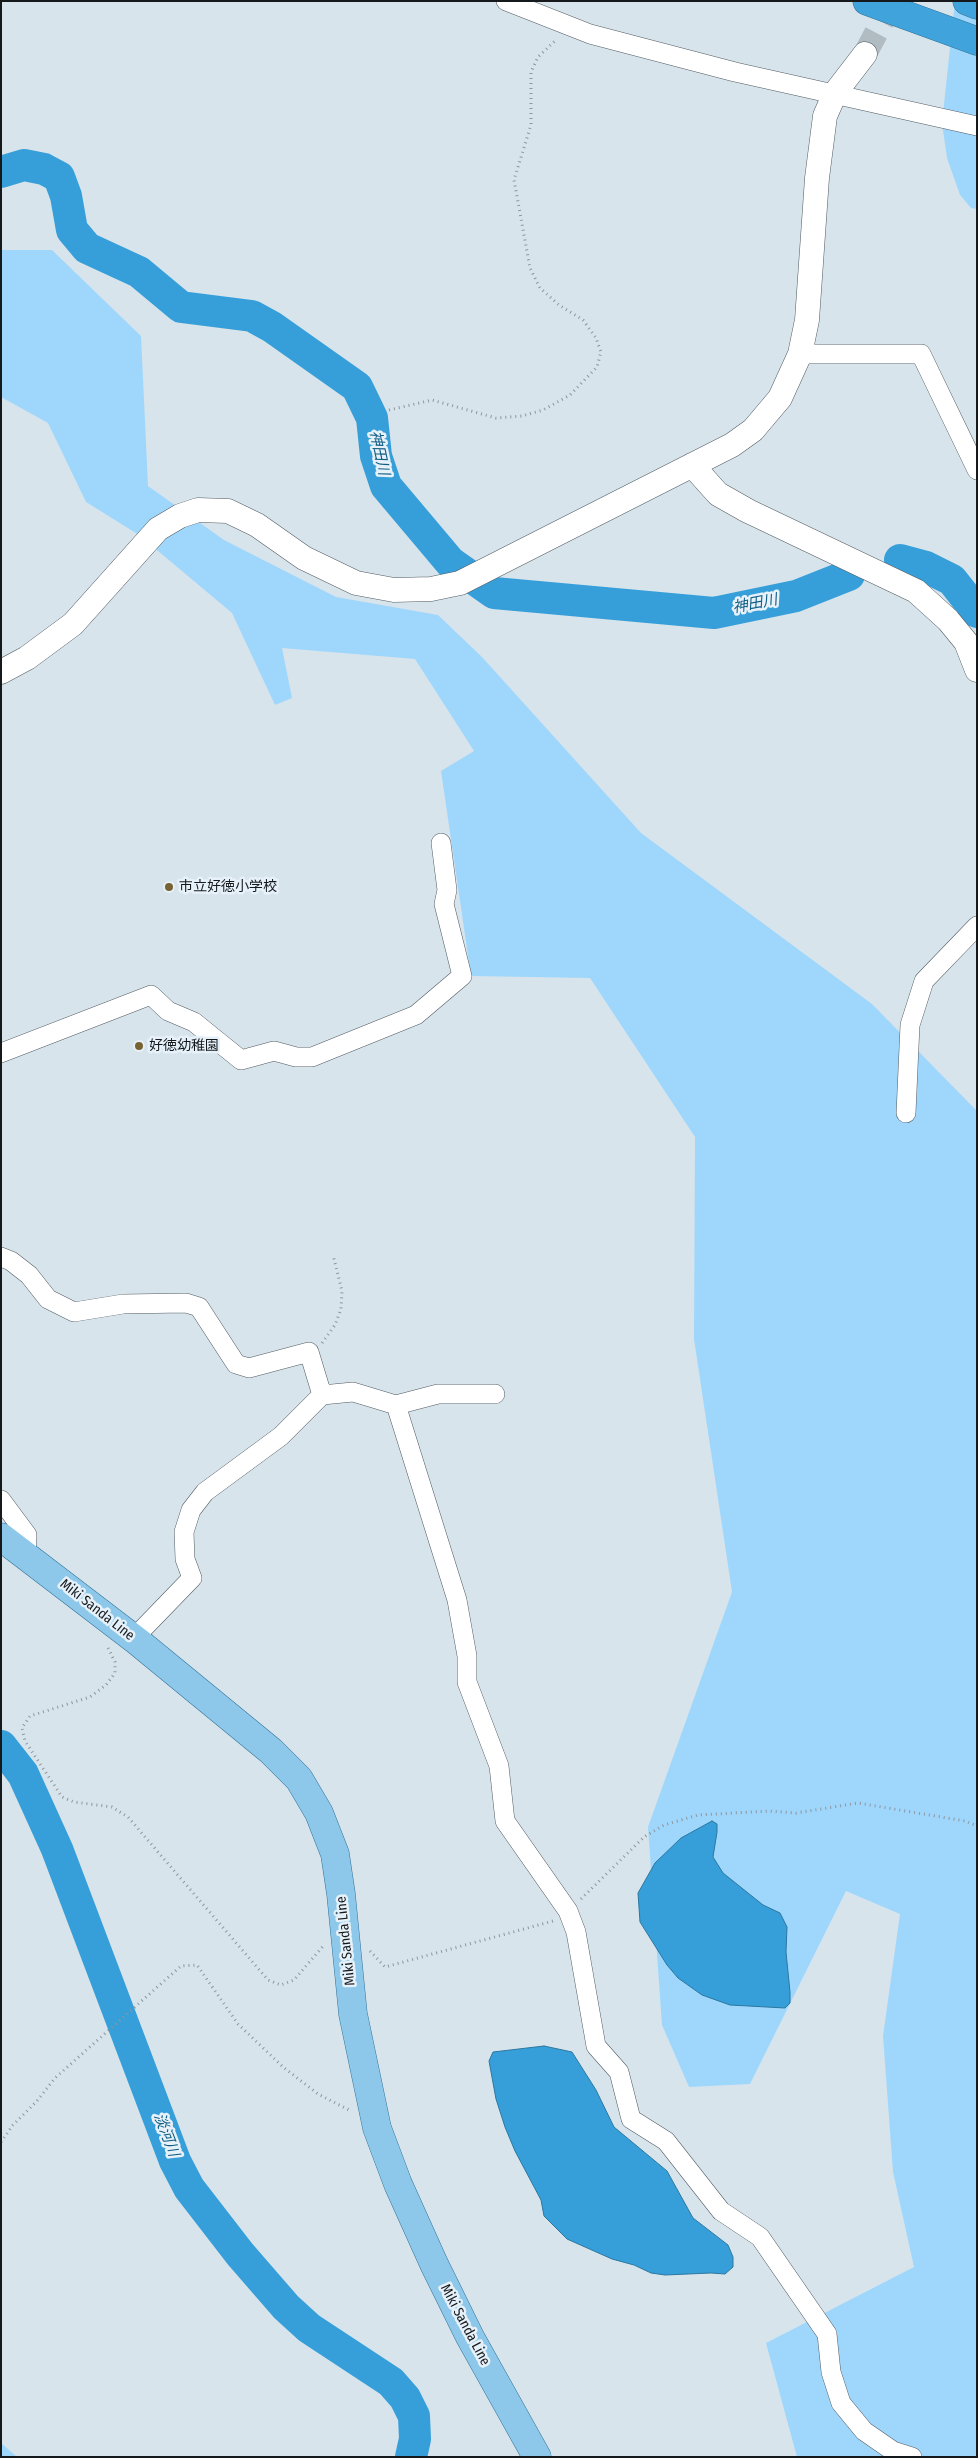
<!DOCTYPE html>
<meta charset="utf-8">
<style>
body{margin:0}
#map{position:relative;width:978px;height:2458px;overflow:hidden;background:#d8e4ec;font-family:"Fira Sans Condensed",sans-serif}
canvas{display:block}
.frame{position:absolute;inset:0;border:2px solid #15191c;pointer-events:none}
</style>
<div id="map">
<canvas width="978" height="2458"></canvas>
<div class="frame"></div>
</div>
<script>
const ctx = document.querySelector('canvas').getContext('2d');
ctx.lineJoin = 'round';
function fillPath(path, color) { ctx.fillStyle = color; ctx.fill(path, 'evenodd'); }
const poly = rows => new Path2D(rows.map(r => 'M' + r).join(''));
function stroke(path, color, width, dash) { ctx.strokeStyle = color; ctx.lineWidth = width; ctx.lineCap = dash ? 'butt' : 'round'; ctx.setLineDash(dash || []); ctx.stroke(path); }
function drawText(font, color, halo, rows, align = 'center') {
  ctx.font = font + ' "Fira Sans Condensed","Noto Sans JP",sans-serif'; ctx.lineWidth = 5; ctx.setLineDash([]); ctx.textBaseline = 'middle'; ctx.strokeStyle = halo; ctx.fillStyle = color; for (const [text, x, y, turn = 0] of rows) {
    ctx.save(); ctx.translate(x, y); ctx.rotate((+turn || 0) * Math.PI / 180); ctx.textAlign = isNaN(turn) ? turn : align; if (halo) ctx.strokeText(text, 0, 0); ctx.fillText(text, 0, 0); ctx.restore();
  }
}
fillPath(poly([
 [955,1,977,1,977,209,971,208,960,195,947,158,942,123],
 [1,250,52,250,141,336,148,486,224,540,336,597,438,615,482,657,641,833,872,1004,977,1111,977,2457,797,2457,766,2343,914,2267,893,2172,883,2036,900,1914,846,1891,750,2084,689,2087,662,2025,648,1827,732,1592,694,1339,695,1137,590,978,471,976,441,771,474,751,415,659,282,648,292,698,275,705,232,613,139,535,86,502,48,423,1,397],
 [1,2443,17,2457,1,2457]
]), '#9fd7fc');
const water = poly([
 [712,1821,717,1824,717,1832,713,1857,723,1873,763,1905,780,1913,787,1927,786,1952,790,1992,790,2003,785,2008,730,2005,702,1995,678,1978,667,1965,640,1922,638,1893,655,1863,681,1838,712,1821],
 [544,2046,572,2052,596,2090,614,2127,667,2171,693,2218,728,2245,733,2257,733,2267,725,2274,711,2273,665,2275,651,2273,634,2265,612,2259,567,2239,544,2216,541,2200,515,2151,505,2127,496,2099,489,2061,493,2052,544,2046]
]);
fillPath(water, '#369fd9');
stroke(water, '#2c77a0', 1);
stroke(poly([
 [1,172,24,165,44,169,59,177,66,196,72,230,87,248,139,272,181,307,252,316,272,327,357,387,372,418,376,456,386,486,450,562,494,593,714,613,796,596,849,575],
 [900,560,926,567,952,580,977,612],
 [1,1746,23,1774,57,1849,175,2161,189,2188,240,2254,286,2307,309,2328,391,2382,405,2398,414,2416,415,2439,411,2457]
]), '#369fd9', 32);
stroke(poly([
 [865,54,893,1]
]), '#b1bbc2', 24, [24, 12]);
const minor = poly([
 [506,1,590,34,735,72,977,126],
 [800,354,921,354,977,470],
 [1,1053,151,995,168,1011,194,1022,241,1060,274,1051,296,1057,312,1057,416,1015,462,976,444,904,447,890,441,843],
 [906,1113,910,1025,924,981,977,926],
 [1,1257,11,1261,29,1275,48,1299,74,1312,123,1304,186,1303,199,1307,236,1364,249,1368,309,1352,322,1395,353,1392,396,1405,438,1394,495,1394],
 [396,1405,457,1600,467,1656,467,1682,499,1766,505,1821,568,1911,576,1932,596,2046,619,2072,631,2119,666,2141,721,2211,760,2237,827,2334,831,2372,841,2403,864,2431,893,2451,912,2457],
 [1,1500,27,1535,26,1555],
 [133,1639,192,1578,185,1559,184,1532,191,1510,205,1492,281,1436,322,1395]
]);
const tertiary = poly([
 [692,465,718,494,748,511,916,591,948,620,966,642,977,670],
 [1,672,27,658,73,624,158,529,180,516,198,510,228,511,257,525,304,558,356,583,394,590,431,589,460,583,732,445,753,430,780,398,800,354,807,320,817,178,825,116,835,93,865,54]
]);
const primary = poly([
 [1,1537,137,1641,271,1751,299,1779,319,1813,335,1854,341,1894,353,2014,377,2128,398,2184,434,2264,470,2337,537,2457]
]);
const motorway = poly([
 [867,1,977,41],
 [967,1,977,5]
]);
stroke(minor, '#515b62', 20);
stroke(tertiary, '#515b62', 25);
stroke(primary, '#327399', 29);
stroke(motorway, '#327399', 29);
stroke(poly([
 [389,410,432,400,496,418,522,416,543,410,570,395,597,367,601,352,596,338,583,320,559,305,540,288,530,268,514,180,531,125,531,72,538,57,557,39],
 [322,1343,335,1325,341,1309,342,1291,333,1255],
 [108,1648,115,1662,115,1673,106,1685,90,1697,30,1716,22,1728,25,1741,62,1797,74,1802,112,1807,128,1817,268,1980,281,1985,294,1980,324,1945],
 [581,1899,644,1837,664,1825,698,1815,769,1811,796,1813,858,1803,965,1821,977,1826],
 [370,1951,385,1967,553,1921],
 [1,2142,13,2125,37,2101,55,2078,181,1966,197,1965,238,2024,283,2067,318,2094,351,2111]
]), '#8d969c', 3, [1, 4]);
stroke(minor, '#fff', 19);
stroke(tertiary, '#fff', 24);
stroke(primary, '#8dc8ea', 28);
stroke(motorway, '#41a3dc', 28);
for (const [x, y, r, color] of [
 [169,887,5,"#776332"],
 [139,1046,5,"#776332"]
]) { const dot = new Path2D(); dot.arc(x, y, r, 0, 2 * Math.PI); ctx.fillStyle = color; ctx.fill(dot); stroke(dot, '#e6f1f9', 2); }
drawText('14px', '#15191c', '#e6f1f9', [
 ["市立好徳小学校",179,887],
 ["好徳幼稚園",149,1046]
], 'left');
drawText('14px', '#15191c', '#e6f1f9', [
 ["Miki Sanda Line",97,1610,38],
 ["Miki Sanda Line",346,1941,-96],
 ["Miki Sanda Line",465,2325,62]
]);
drawText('italic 15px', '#115e85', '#e6f1f9', [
 ["神田川",379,453,78],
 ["神田川",755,604,-11],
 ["淡河川",166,2135,69]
]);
</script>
